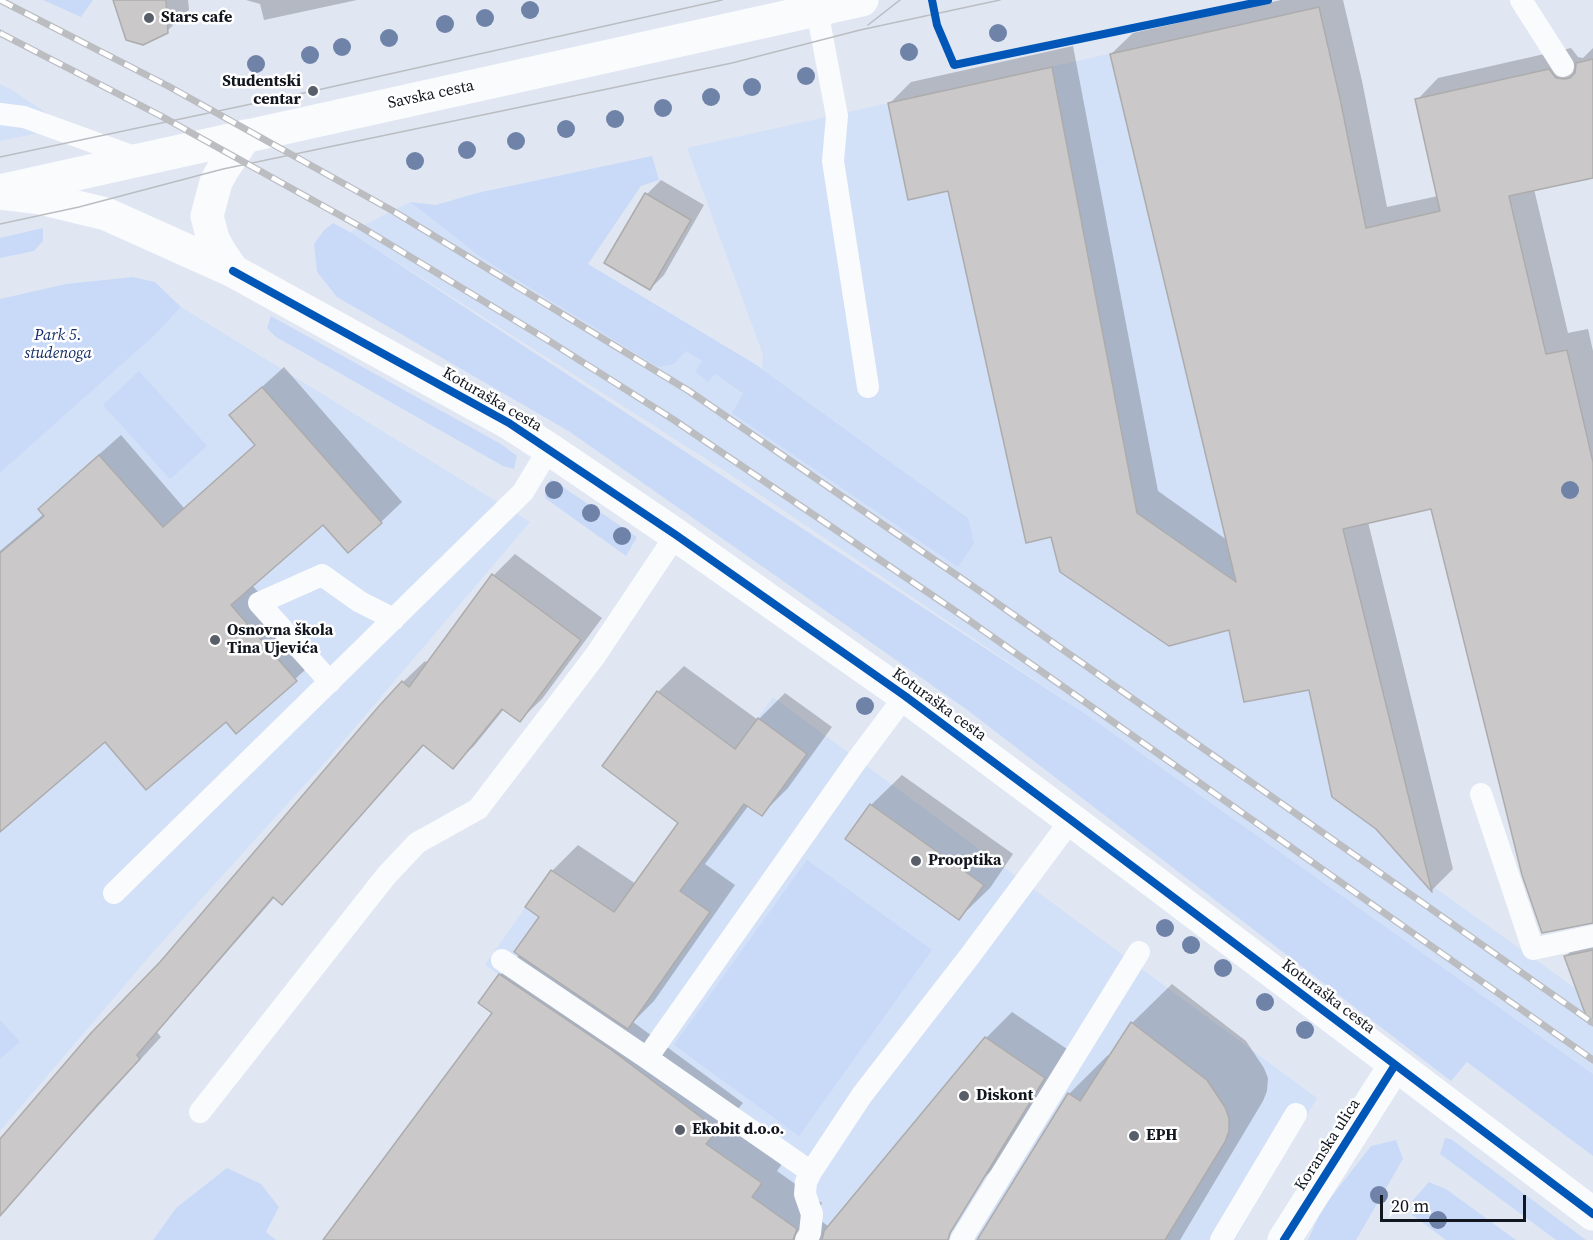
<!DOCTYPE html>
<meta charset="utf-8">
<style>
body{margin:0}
#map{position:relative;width:1593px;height:1240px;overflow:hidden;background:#e0e7f3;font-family:"Source Serif 4",serif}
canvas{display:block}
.scale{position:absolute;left:1380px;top:1195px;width:146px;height:27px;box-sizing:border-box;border:3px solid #11161f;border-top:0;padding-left:8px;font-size:18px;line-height:21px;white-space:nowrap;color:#11161f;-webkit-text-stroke:4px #fff;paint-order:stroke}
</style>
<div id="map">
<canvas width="1593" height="1240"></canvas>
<div class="scale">20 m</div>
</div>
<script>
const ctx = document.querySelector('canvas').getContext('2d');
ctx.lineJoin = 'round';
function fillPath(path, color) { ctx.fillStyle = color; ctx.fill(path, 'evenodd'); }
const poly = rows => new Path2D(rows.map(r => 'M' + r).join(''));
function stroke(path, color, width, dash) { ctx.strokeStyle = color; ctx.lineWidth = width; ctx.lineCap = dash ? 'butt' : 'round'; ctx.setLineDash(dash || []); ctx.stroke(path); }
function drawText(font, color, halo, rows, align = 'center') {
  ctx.font = font + ' "Source Serif 4",serif'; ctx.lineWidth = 5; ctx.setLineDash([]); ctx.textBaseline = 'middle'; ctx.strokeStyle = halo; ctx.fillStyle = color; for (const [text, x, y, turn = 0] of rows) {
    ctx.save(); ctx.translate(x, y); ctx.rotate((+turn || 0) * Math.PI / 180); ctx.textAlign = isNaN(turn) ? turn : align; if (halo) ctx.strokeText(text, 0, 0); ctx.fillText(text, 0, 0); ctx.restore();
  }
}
fillPath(poly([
 [1319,7,1366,228,1432,509,1331,532,1337,568,1356,583,1421,848,1400,856,1413,872,1593,1001,1593,1074,1087,715,728,473,350,232,410,202,479,256,674,364,686,351,702,361,695,372,708,382,715,374,743,395,733,413,968,518,762,369,763,355,687,148],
 [0,84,12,90,67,127,0,141],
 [181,307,530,522,329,758,154,951,0,1131,0,473,156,334],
 [773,697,1317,1098,1235,1240,373,1240,544,1006,485,965,551,870,615,913]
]), '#d2e0f8');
fillPath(poly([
 [43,0,93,0,81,17],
 [652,156,659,180,641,186,588,264,755,364,968,518,974,543,958,567,732,413,743,394,715,374,708,382,695,372,702,361,686,351,674,364,658,367,479,256,410,202,436,205,477,193],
 [333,223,350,232,1087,715,1593,1074,1593,1156,1467,1062,1451,1081,966,709,570,432,337,297,317,272,314,244,324,230],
 [43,228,43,241,34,251,0,258,0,238],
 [133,277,155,282,181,307,156,334,0,473,0,299,66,284],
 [271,316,501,444,517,456,514,469,503,466,276,337,267,328],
 [139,371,207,446,170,479,103,405],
 [551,479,637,537,626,556,545,498,546,486],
 [807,860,932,950,799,1136,674,1045],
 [0,1020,20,1042,0,1059],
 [1445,1138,1451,1139,1586,1240,1556,1240,1440,1154],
 [1396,1140,1403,1159,1356,1240,1308,1240,1322,1209,1371,1146],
 [227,1168,261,1184,279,1207,266,1232,276,1240,153,1240,176,1208],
 [1429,1182,1446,1189,1516,1240,1446,1240,1412,1215,1413,1200]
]), '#c9daf8');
fillPath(poly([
 [115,0,188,0,189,10,167,31],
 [246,0,357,0,264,20,260,4],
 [1281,0,1343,0,1362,81,1387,207,1438,196,1417,100,1438,78,1571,48,1578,57,1583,58,1593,48,1593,176,1534,189,1568,333,1588,329,1593,351,1593,921,1432,507,1368,522,1453,869,1432,890,1377,828,1310,688,1231,628,1052,535,949,189,889,104,911,82,1073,46,1158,491,1227,540,1111,54,1133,33],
 [661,180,704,205,664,275,650,289,647,194],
 [284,367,402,502,381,522,323,523,252,585,317,659,237,732,226,720,105,740,0,830,0,551,44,514,40,509,61,488,121,435,184,508,256,444,231,415],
 [515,554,602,618,542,699,520,720,504,709,474,746,452,767,425,744,303,881,282,903,275,897,157,1032,161,1037,16,1196,0,1182,0,1141,161,963,403,682,425,661,428,664,494,575],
 [684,666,758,720,785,693,832,727,788,788,762,814,749,805,705,864,735,885,654,1001,633,1022,743,1103,731,1117,787,1157,777,1171,822,1203,818,1212,820,1220,829,1227,986,1038,1012,1012,1070,1051,1004,1159,917,1240,325,1240,494,1013,500,975,520,954,541,917,552,871,578,845,636,884,680,823,658,692],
 [902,775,1013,854,990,888,959,918,871,805],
 [1593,934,1593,987,1565,957,1587,935],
 [1172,984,1246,1041,1264,1068,1268,1078,1267,1091,1263,1101,1180,1240,983,1240,1069,1094,1108,1055,1111,1057,1132,1023]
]), '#0003');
const building = poly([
 [113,0,166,0,168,33,143,45,126,40,113,0],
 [1319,7,1341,103,1366,228,1440,211,1415,99,1549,69,1556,78,1564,79,1570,78,1575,73,1576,63,1593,59,1593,178,1509,196,1546,354,1567,350,1593,462,1593,923,1542,933,1522,875,1431,509,1343,529,1432,892,1376,829,1332,797,1309,690,1244,702,1229,630,1169,646,1060,572,1051,537,1026,543,948,191,908,200,888,103,1052,67,1137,513,1236,582,1110,54,1319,7],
 [645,193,691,220,650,290,604,263,645,193],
 [262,387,382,523,348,553,323,525,231,605,297,681,236,734,226,722,146,790,105,742,0,832,0,553,44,516,38,509,99,455,163,527,255,445,229,415,262,387],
 [492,574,581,640,520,722,502,709,453,769,423,745,282,905,273,897,137,1055,140,1059,99,1103,0,1216,0,1139,91,1033,160,962,379,706,402,681,409,687,492,574],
 [657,691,735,749,758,718,807,754,762,816,744,804,680,891,710,912,628,1029,514,952,539,917,525,907,551,870,614,912,678,823,602,766,657,691],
 [870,804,984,885,959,920,845,839,870,804],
 [1593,950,1593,1023,1589,1024,1564,956,1593,950],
 [499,974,613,1051,718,1130,706,1144,762,1183,752,1197,797,1229,793,1240,323,1240,492,1013,478,1003,499,974],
 [1131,1022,1207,1080,1225,1107,1229,1118,1229,1131,1225,1142,1165,1240,977,1240,1068,1093,1080,1101,1131,1022],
 [985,1037,1045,1078,950,1233,948,1240,822,1240,824,1231,985,1037]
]);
fillPath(building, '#cac8c9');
stroke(building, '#adacad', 1.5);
stroke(poly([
 [1521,0,1563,66],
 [817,10,837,116,833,161,868,387],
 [0,114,24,117,140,159],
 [330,682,259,603,322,575,360,602,394,619],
 [1481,794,1533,949,1593,936],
 [114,893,523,492,549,449],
 [502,960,647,1058],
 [200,1112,386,876,417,843,478,809,595,656,676,535],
 [811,1172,647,1058,857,760,905,696],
 [806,1240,810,1233,812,1214,805,1194,806,1182,811,1172,862,1095,969,957,1071,820],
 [961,1240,1139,952],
 [1221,1240,1296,1114]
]), '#fafbfd', 22);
stroke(poly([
 [0,193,40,198,106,214,233,271,509,423,549,449,676,535,905,696,1153,881,1593,1214],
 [233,271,220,252,213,239,207,216,216,182,223,169,245,136],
 [1284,1240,1395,1065]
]), '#fafbfd', 33);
stroke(poly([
 [0,191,862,0]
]), '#fafbfd', 33);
stroke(poly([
 [868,25,900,0],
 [0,157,313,91,722,0],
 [0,224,79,207,223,169,732,63,860,30,1000,0]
]), '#bbbdc1', 1.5);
const rail = poly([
 [0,0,168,86,393,211,689,391,984,594,1593,1023],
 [0,33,161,116,361,227,546,339,674,420,967,619,1593,1060]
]);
stroke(rail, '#bbbdc1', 7);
stroke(rail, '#fff', 4.5, [14]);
stroke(poly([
 [932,0,937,25,954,65,1268,0],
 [233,271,509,423,676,535,905,696,1071,820,1593,1214],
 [1284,1240,1395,1065]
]), '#0057b8', 8);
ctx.fillStyle = '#6f82a7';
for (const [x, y] of [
 [530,10],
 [485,18],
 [445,24],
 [998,33],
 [389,38],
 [342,47],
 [909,52],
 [310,55],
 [256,64],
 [806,76],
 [752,87],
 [711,97],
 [663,108],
 [615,119],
 [566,129],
 [516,141],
 [467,150],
 [415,161],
 [554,490],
 [1570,490],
 [591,513],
 [622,536],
 [865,706],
 [1165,928],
 [1191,945],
 [1223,968],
 [1265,1002],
 [1305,1030],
 [1379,1195],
 [1438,1220]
]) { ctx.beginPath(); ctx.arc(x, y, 9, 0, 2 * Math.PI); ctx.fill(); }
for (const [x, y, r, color] of [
 [149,18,6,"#595f69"],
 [313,91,6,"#595f69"],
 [215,640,6,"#595f69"],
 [916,861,6,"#595f69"],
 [964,1096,6,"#595f69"],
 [680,1130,6,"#595f69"],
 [1134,1136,6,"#595f69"]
]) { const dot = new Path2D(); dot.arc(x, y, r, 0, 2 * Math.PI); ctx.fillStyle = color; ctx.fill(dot); stroke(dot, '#fff', 2); }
drawText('bold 16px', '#11161f', '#fff', [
 ["Stars cafe",161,18],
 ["Studentski",301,82,"right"],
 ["centar",301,100,"right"],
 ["Osnovna škola",227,631],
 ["Tina Ujevića",227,649],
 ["Prooptika",928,861],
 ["Diskont",976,1096],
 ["Ekobit d.o.o.",692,1130],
 ["EPH",1146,1136]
], 'left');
drawText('16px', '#11161f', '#fff', [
 ["Savska cesta",431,95,-12],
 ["Koturaška cesta",492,400,30],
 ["Koturaška cesta",939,705,36],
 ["Koturaška cesta",1328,997,37],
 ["Koranska ulica",1328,1145,-57]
]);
drawText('italic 16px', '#122f68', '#fff', [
 ["Park 5.",58,336],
 ["studenoga",58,354]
]);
</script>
